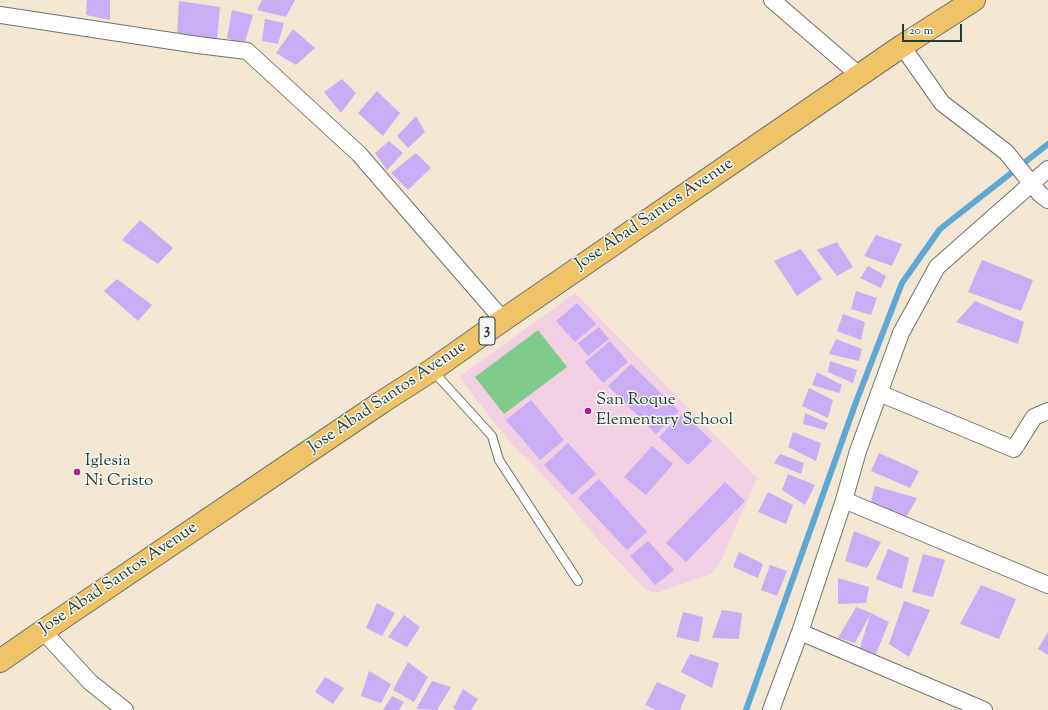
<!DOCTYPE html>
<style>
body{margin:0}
#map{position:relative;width:1048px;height:710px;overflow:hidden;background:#f3e6d2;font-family:"Sorts Mill Goudy",serif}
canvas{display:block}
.scale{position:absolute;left:902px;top:24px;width:60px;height:18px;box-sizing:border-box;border:2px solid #1f3d34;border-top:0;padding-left:5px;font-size:12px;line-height:14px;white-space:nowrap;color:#1f3d34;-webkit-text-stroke:3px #f6f6f2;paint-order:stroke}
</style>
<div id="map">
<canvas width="1048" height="710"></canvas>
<div class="scale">20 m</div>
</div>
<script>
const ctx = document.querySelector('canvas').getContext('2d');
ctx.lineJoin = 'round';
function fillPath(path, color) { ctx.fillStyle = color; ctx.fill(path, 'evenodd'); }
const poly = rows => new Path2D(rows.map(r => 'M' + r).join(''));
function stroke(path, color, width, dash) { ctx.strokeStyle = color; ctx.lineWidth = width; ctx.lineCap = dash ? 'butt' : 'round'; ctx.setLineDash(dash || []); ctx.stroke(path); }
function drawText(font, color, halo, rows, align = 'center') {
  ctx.font = font + ' "Sorts Mill Goudy",serif'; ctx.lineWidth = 3; ctx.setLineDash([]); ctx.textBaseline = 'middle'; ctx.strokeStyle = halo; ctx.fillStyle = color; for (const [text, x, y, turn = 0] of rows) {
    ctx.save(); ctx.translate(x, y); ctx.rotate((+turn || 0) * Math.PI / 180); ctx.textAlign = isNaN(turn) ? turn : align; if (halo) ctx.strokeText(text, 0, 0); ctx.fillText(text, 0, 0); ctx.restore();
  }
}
fillPath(poly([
 [575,293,757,478,720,563,711,574,656,593,646,590,598,540,562,496,531,463,512,445,459,377]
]), '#f1d0e4');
fillPath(poly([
 [538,330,567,367,504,414,475,377]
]), '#7ecb8a');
stroke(poly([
 [746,710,856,402,902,283,940,229,1048,144]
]), '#5ea8d6', 6);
fillPath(poly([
 [87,0,110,0,110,20,86,15],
 [262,0,295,0,286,17,257,10],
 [179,1,220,7,217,40,177,36],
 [232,10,253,15,244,45,227,38],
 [265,19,284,23,278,44,262,41],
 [293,29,315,48,296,65,276,53],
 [342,79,356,93,341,113,324,92],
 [377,91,400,113,383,136,358,113],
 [416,116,425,132,408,148,397,136],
 [389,141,403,153,387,170,375,153],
 [416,153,431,168,408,190,391,173],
 [140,220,173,248,158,264,122,240],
 [876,235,902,244,892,266,864,256],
 [837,242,853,267,837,276,817,250],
 [801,249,822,279,797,296,774,261],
 [982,260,1033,280,1021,311,968,292],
 [868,266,886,276,881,288,860,278],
 [117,279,152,305,138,321,104,291],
 [856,291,877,298,871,315,851,309],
 [975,301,1024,322,1018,344,956,322],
 [577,303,596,324,575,342,556,321],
 [843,314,865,322,861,340,837,331],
 [599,327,609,339,588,356,578,343],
 [836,339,862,349,859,361,829,354],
 [610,341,628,362,603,383,585,362],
 [830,361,857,370,853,383,828,372],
 [631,364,679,411,656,434,608,386],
 [817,372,842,385,839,393,812,385],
 [809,388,833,400,828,418,802,406],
 [531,400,564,440,540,460,506,420],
 [683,413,712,441,688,465,659,437],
 [805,413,828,423,825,430,803,424],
 [793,432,821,443,816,461,788,447],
 [568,443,596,474,572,495,544,465],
 [652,446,673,464,646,495,624,477],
 [879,453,919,471,910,488,871,471],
 [780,454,804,463,801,474,774,463],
 [788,474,815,485,805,505,782,490],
 [599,479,647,532,627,550,578,498],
 [725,482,745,501,686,562,666,543],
 [875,486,917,498,904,521,870,505],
 [768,492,793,505,786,524,758,512],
 [854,531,881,542,867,568,845,561],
 [648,541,674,570,655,585,630,556],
 [888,549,909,558,902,589,876,579],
 [739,552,763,564,758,578,733,567],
 [923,554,945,560,933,597,912,592],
 [770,565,787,571,777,596,761,590],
 [838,578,869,587,866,603,838,604],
 [981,585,1016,599,999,639,960,624],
 [904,601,930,610,909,657,889,644],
 [377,603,395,613,382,636,366,628],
 [856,607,871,613,855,643,838,638],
 [722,610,742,613,739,639,712,638],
 [683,612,703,617,699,642,676,637],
 [871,613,889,622,876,654,859,650],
 [404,615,420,627,407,647,388,637],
 [1048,632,1048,655,1038,649],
 [690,654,719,663,712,688,681,672],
 [408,662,428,677,414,702,393,690],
 [369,671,391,684,381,703,361,696],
 [325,677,344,688,333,704,315,692],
 [432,681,451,687,437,710,416,709],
 [657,682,686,695,680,710,656,710,645,705],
 [463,689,478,699,471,710,457,710,453,708],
 [392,696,404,702,399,710,383,710]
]), '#c9aef6');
const service = poly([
 [432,370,492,436,499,460,578,581]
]);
const minor = poly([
 [772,0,859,75],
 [0,15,198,45,247,51,359,154,503,320],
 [902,46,942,103,1006,152,1040,194,1048,200],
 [1048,169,937,267,901,333,858,451,844,500,1048,585],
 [879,393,1014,449,1034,417,1048,411],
 [43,631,90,682,125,710],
 [800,632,984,710],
 [771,710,800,632,844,500]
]);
const trunk = poly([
 [0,661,43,631,382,402,432,370,503,320,902,46,974,0]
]);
stroke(service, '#69786b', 10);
stroke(minor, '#69786b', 18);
stroke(trunk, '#69786b', 24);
stroke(service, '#fff', 8);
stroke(minor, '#fff', 16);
stroke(trunk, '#f1c369', 22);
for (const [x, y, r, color] of [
 [588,411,4,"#b5179e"],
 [77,472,4,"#b5179e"]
]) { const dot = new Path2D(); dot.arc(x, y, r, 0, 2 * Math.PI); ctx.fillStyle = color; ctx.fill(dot); stroke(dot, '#f6f6f2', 1.5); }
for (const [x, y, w] of [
 [487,331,16]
]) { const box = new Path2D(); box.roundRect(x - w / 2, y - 14, w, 28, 3); ctx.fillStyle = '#f6f6f2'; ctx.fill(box); stroke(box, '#1f3d34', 1); }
drawText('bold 16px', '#1f3d34', null, [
 ["3",487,331]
]);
drawText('17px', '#1f3d34', '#f6f6f2', [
 ["Jose Abad Santos Avenue",655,215,-34],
 ["Jose Abad Santos Avenue",388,398,-34],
 ["Jose Abad Santos Avenue",119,579,-34]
]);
drawText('17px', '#1f3d34', '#f6f6f2', [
 ["San Roque",596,401],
 ["Elementary School",596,421],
 ["Iglesia",85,462],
 ["Ni Cristo",85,482]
], 'left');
</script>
